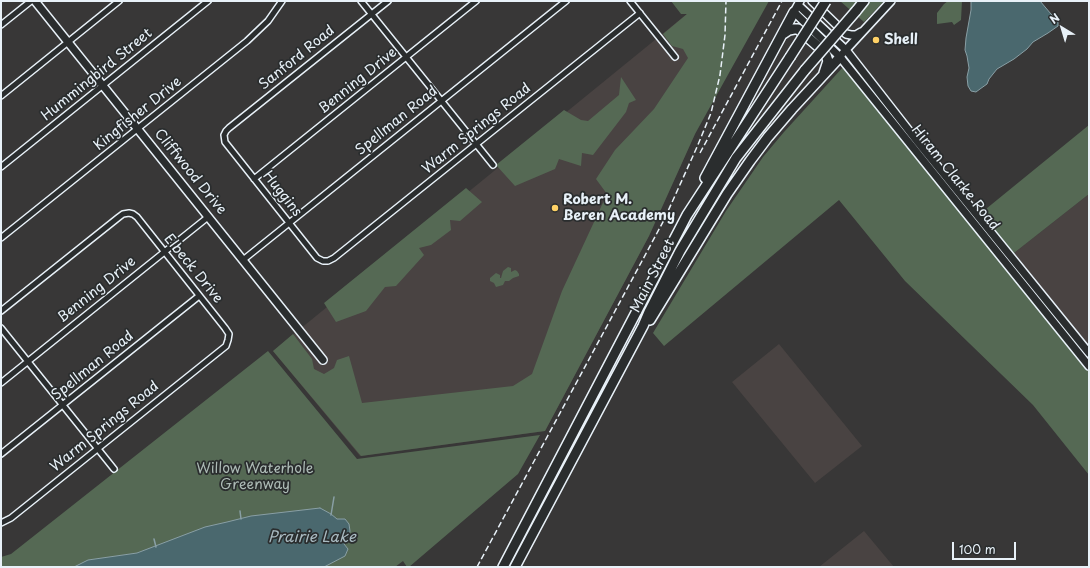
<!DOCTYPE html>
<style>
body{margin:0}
#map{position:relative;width:1090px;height:568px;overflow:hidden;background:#383737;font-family:"Playpen Sans",sans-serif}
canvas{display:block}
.frame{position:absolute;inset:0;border:2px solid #e8f1f8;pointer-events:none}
.north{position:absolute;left:1042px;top:8px;width:40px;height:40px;-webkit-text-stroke:3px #2a2d2e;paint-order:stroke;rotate:322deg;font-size:11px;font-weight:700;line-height:16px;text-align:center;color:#e8f1f8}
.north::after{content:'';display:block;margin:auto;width:14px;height:18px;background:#e8f1f8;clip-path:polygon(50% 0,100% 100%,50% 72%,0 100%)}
.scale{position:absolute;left:952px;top:542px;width:64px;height:18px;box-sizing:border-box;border:2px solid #e8f1f8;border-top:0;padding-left:5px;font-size:12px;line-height:14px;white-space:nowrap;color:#e8f1f8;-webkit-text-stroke:3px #2a2d2e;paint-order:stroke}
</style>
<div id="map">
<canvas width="1090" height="568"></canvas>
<div class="frame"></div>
<div class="north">N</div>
<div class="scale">100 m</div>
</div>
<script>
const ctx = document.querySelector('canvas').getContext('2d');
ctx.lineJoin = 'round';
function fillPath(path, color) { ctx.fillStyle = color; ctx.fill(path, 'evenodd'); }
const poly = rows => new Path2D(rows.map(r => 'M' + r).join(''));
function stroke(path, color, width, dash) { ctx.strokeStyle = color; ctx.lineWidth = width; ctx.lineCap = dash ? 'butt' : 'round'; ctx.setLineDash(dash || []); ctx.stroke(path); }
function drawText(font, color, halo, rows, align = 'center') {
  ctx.font = font + ' "Playpen Sans",sans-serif'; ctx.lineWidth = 3.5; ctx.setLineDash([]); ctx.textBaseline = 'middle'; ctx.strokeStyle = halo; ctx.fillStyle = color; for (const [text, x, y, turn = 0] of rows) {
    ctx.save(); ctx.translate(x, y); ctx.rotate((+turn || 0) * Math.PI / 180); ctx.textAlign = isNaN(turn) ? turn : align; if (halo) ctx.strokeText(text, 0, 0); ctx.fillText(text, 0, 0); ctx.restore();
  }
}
fillPath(poly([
 [688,13,713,75,695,134,649,236,545,431,360,456,273,351],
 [1089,194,1089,347,1014,253],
 [779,344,862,446,815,483,732,382],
 [864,531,894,567,819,567]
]), '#494342');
fillPath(poly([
 [671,1,769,1,695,134,649,236,545,431,361,456,273,351,293,334,312,359,314,369,324,374,334,368,337,360,349,356,362,403,513,386,532,374,562,291,607,194,596,179,615,150,654,109,688,58,683,49,672,46,663,34,687,14,681,14],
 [840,1,884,1,864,22],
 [948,1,962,1,961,20,954,25,952,22,937,24,937,13,944,4],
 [844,66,1089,370,1089,475,1033,405,905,281,839,200,664,346,653,333,726,211,763,157,784,132],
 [621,77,636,100,629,103,626,112,593,155,582,153,581,166,559,159,555,169,515,186,496,165,564,110,581,120,588,121,619,95],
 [1089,125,1089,194,1014,253,981,213],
 [466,188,482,202,460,221,450,220,451,230,431,245,419,248,424,255,396,286,385,287,366,311,336,322,324,303],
 [508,267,511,268,511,272,515,270,517,271,519,274,519,276,513,278,509,281,505,281,503,285,496,287,494,283,490,281,490,278,496,273,500,275,500,278,501,278,503,271],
 [268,351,357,459,540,435,518,474,409,567,407,567,403,561,395,567,1,567,1,557,11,554]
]), '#556954');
const water = poly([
 [971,1,1040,1,1051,14,1058,21,1058,26,1048,33,1033,42,1027,49,1014,59,997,69,989,79,987,84,980,89,976,92,971,91,968,86,967,77,969,68,967,56,965,50,966,38,971,10,971,1],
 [320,508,331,514,337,519,345,519,349,524,350,531,349,537,344,544,348,549,345,556,324,567,74,567,88,560,137,553,205,527,227,522,251,516,320,508]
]);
fillPath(water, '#4a686e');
stroke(water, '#899fa5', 1);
stroke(poly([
 [240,511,241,519],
 [331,515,334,497],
 [154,539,156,547]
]), '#899fa5', 1.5);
const street = poly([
 [361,1,493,165],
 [388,1,229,128,226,131,224,135,225,142,317,258,323,261,328,261,334,258,640,13],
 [630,1,675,57],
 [1,25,31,1],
 [1,96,119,1],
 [1,167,208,1],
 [254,179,476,1],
 [1,238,247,41,268,21,282,1],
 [243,260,566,1],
 [1,311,119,217,123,214,129,213,133,214,137,217,225,328,229,334,228,340,226,346,11,518,1,523],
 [1,328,114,469],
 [1,383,208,217],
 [1,454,199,296]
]);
const secondary = poly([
 [35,1,323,360],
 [800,1,794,12,840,57,1089,366],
 [812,1,846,34,851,35,856,35,861,32],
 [798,5,846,50,917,141,1089,353],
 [843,53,891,1]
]);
const highway = poly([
 [856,11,864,1],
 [783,34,789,30,794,29,798,29,821,49,826,55,828,61,824,73],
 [705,178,794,12],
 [650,320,727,194,750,161,768,137,792,109,840,57],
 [503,567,687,215,790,57],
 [515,567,643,326,649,312,680,251,736,158,805,70]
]);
stroke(street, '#e8f1f8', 8);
stroke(secondary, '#e8f1f8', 10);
stroke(highway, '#e8f1f8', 12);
stroke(street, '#2a2d2e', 5);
stroke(secondary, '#2a2d2e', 7);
stroke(highway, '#2a2d2e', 9);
stroke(poly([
 [700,153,782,1],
 [477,567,642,261,664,220,697,147,711,113,720,75,725,35,726,1]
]), '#e8f1f8', 1.5, [6, 3]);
const highwayBridge = poly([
 [790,57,826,1],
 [805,70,856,11]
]);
stroke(highwayBridge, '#e8f1f8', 12, []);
stroke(highwayBridge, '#2a2d2e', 9);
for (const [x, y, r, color] of [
 [876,40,4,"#ffd166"],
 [555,208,4,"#ffd166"]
]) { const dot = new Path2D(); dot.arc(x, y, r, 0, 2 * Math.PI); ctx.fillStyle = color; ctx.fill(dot); stroke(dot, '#2a2d2e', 1.5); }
drawText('bold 14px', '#e8f1f8', '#2a2d2e', [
 ["Shell",884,40],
 ["Robert M.",563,200],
 ["Beren Academy",563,216]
], 'left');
drawText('14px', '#e8f1f8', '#2a2d2e', [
 ["Sanford Road",297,58,-39],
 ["Hummingbird Street",97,75,-39],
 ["Benning Drive",358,81,-39],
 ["Kingfisher Drive",138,114,-39],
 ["Spellman Road",397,121,-39],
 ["Warm Springs Road",477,129,-39],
 ["Cliffwood Drive",190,172,51],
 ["Hiram Clarke Road",955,178,51],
 ["Huggins",282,194,52],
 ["Elbeck Drive",193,269,51],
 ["Main Street",653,276,-63],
 ["Benning Drive",97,290,-39],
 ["Spellman Road",93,366,-39],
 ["Warm Springs Road",105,427,-39]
]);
drawText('14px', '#adbbb6', '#2a2d2e', [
 ["Willow Waterhole",255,469],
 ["Greenway",255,485]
]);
drawText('italic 15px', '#a9bac1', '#2a2d2e', [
 ["Prairie Lake",312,538]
]);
</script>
